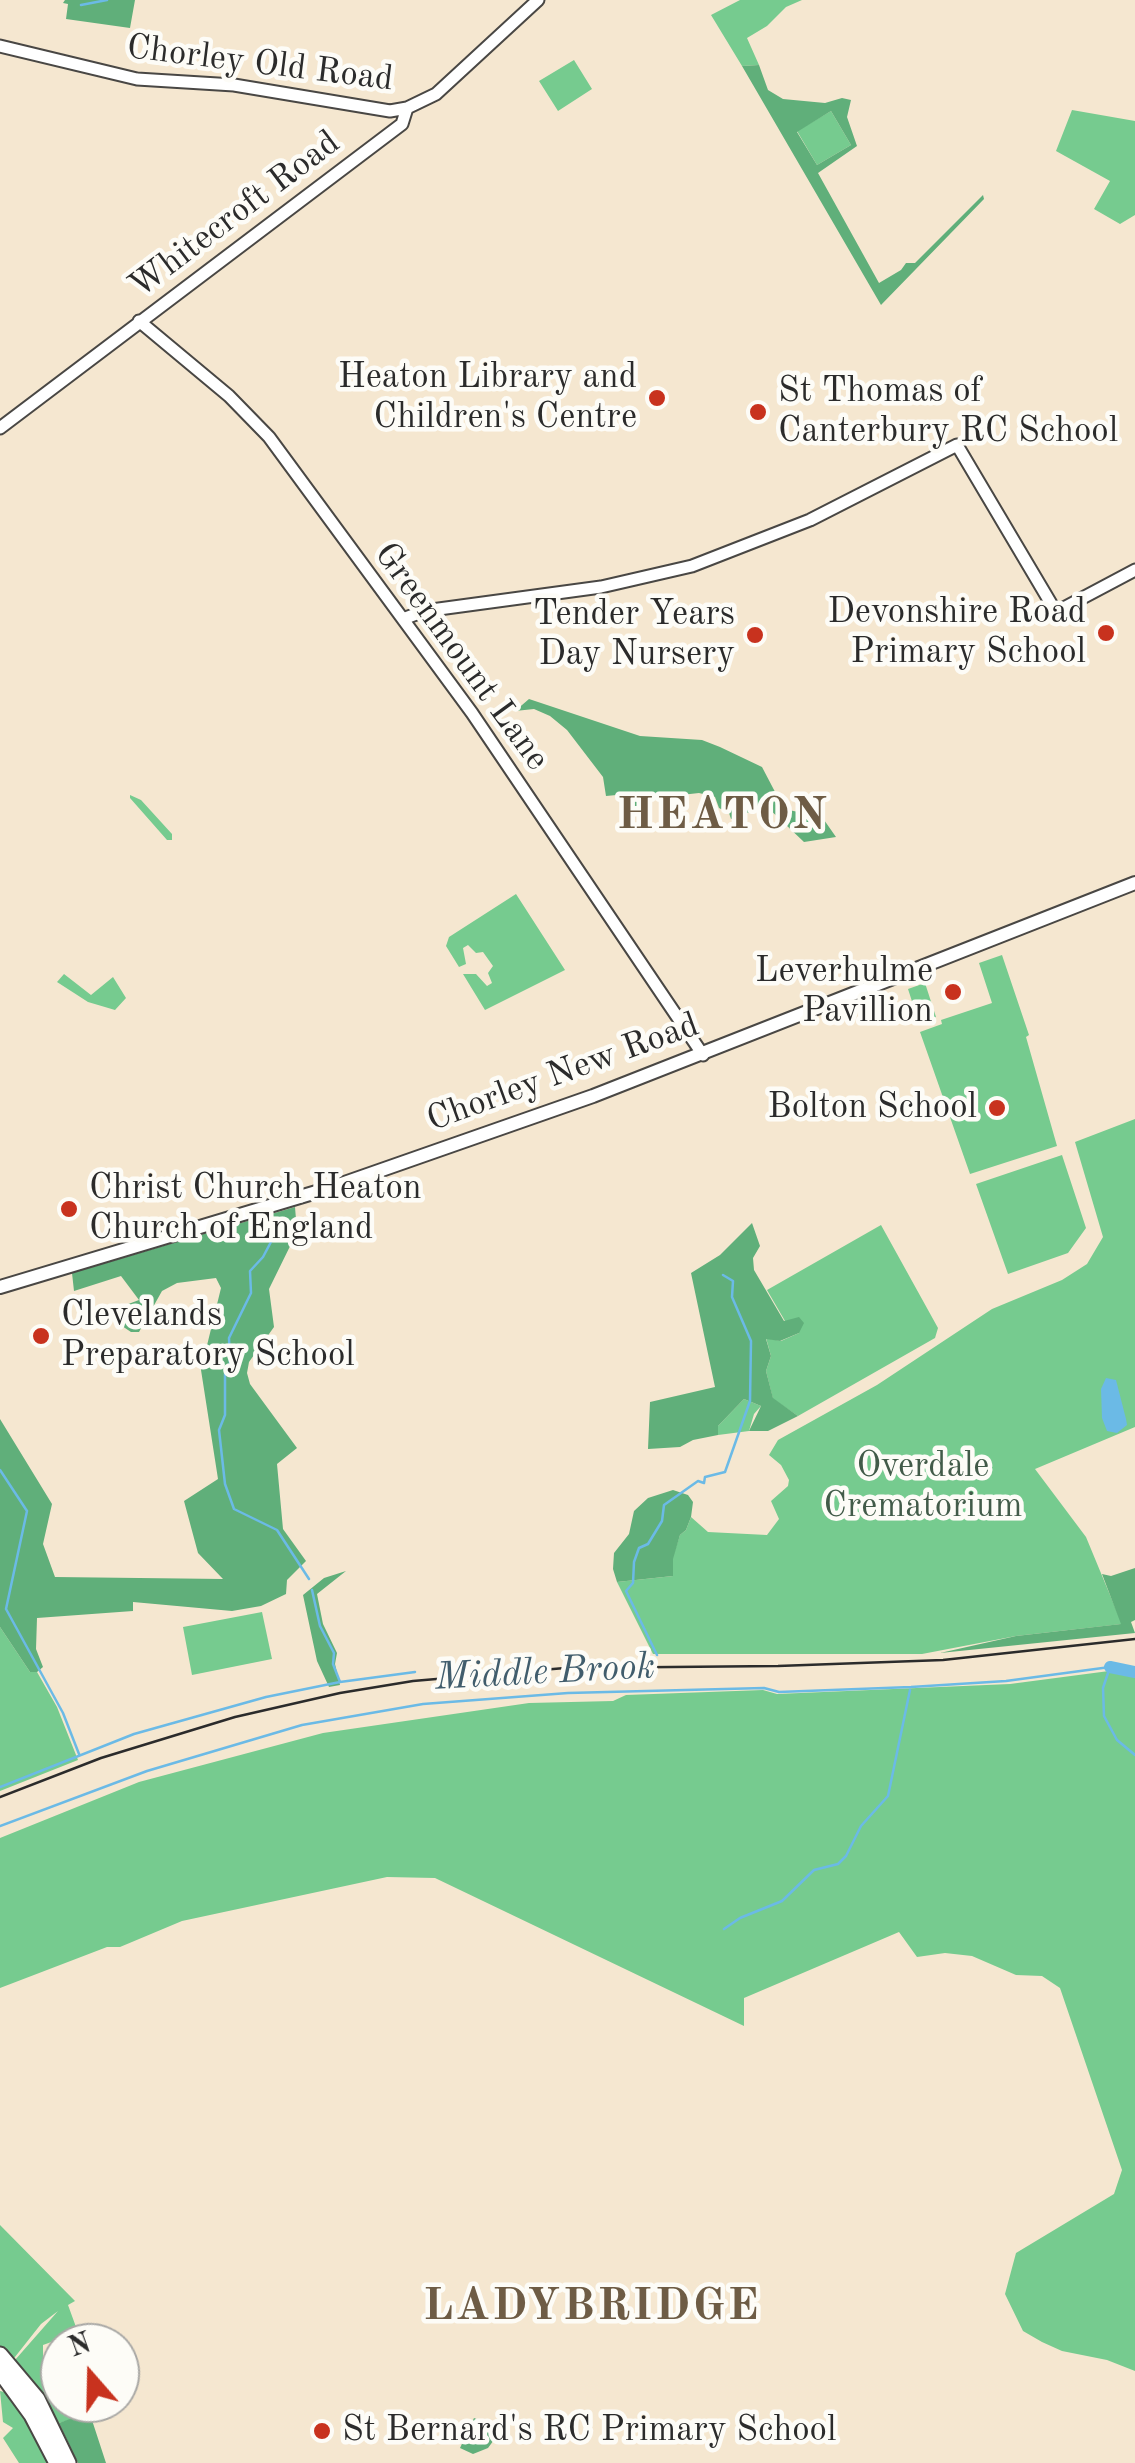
<!DOCTYPE html>
<style>
body{margin:0}
#map{position:relative;width:1135px;height:2463px;overflow:hidden;background:#f5e7d0;font-family:"Old Standard TT",serif}
canvas{display:block}
.north{position:absolute;left:40px;top:2323px;width:100px;height:100px;box-sizing:border-box;background:#fdfcf7;border:2px solid #a9a8a5;border-radius:50%;rotate:340deg;font-size:28px;font-weight:700;line-height:40px;text-align:center;color:#2b2b2b}
.north::after{content:'';display:block;margin:auto;width:35px;height:45px;background:#c8321e;clip-path:polygon(50% 0,100% 100%,50% 72%,0 100%)}
</style>
<div id="map">
<canvas width="1135" height="2463"></canvas>
<div class="north">N</div>
</div>
<script>
const ctx = document.querySelector('canvas').getContext('2d');
ctx.lineJoin = 'round';
function fillPath(path, color) { ctx.fillStyle = color; ctx.fill(path, 'evenodd'); }
const poly = rows => new Path2D(rows.map(r => 'M' + r).join(''));
function stroke(path, color, width, dash) { ctx.strokeStyle = color; ctx.lineWidth = width; ctx.lineCap = dash ? 'butt' : 'round'; ctx.setLineDash(dash || []); ctx.stroke(path); }
function drawText(font, color, halo, rows, align = 'center') {
  ctx.font = font + ' "Old Standard TT",serif'; ctx.lineWidth = 9; ctx.setLineDash([]); ctx.textBaseline = 'middle'; ctx.strokeStyle = halo; ctx.fillStyle = color; for (const [text, x, y, turn = 0] of rows) {
    ctx.save(); ctx.translate(x, y); ctx.rotate((+turn || 0) * Math.PI / 180); ctx.textAlign = isNaN(turn) ? turn : align; if (halo) ctx.strokeText(text, 0, 0); ctx.fillText(text, 0, 0); ctx.restore();
  }
}
fillPath(poly([
 [740,0,802,0,786,7,767,26,747,38,759,65,742,66,711,15],
 [574,60,592,89,558,111,539,81],
 [1072,110,1135,121,1135,215,1120,224,1094,209,1110,181,1056,151],
 [831,111,851,145,817,165,797,131],
 [130,795,141,800,172,834,172,840,167,840,130,798],
 [516,894,565,970,485,1010,463,974,476,974,487,986,492,983,488,973,493,966,483,952,476,953,468,945,463,948,466,964,459,967,446,946,449,937],
 [1002,955,1029,1035,1026,1037,1057,1146,970,1174,920,1032,942,1024,941,1020,992,1003,979,963],
 [64,974,91,995,113,977,126,998,115,1010,88,1002,57,982],
 [925,983,936,1017,919,1023,908,989],
 [1135,1119,1135,1427,1035,1469,1086,1537,1122,1624,1016,1636,922,1654,653,1654,617,1582,673,1576,672,1559,680,1535,686,1530,691,1517,708,1532,767,1535,779,1519,771,1501,788,1486,789,1480,781,1465,769,1455,778,1440,877,1385,992,1309,1062,1280,1087,1264,1103,1237,1075,1142],
 [1062,1155,1086,1228,1068,1253,1008,1274,976,1184],
 [881,1225,938,1328,935,1338,798,1416,773,1399,766,1371,771,1356,766,1338,781,1341,799,1333,785,1321,767,1290],
 [744,1399,761,1406,754,1414,749,1431,718,1435,717,1427],
 [262,1612,272,1659,192,1675,183,1627],
 [0,1627,30,1672,37,1672,57,1707,78,1760,0,1791],
 [1109,1671,1135,1675,1135,2371,1107,2360,1062,2351,1042,2342,1023,2331,1005,2294,1016,2253,1114,2194,1122,2170,1060,1988,1042,1976,1016,1975,972,1956,945,1953,917,1957,899,1932,744,1998,744,2026,435,1878,387,1877,182,1921,120,1947,107,1947,0,1988,0,1838,139,1782,323,1733,529,1703,613,1701,626,1695,763,1690,777,1694,1010,1684],
 [0,2225,75,2301,68,2305,76,2327,75,2343,57,2340,43,2345,43,2372,55,2374,60,2403,88,2403,90,2414,59,2423,15,2360,58,2311,41,2324,11,2362,0,2350],
 [0,2391,8,2393,18,2405,48,2463,19,2463,3,2438,13,2428,3,2422]
]), '#76cb8f');
fillPath(poly([
 [65,0,135,0,130,28,66,19,68,4,63,3],
 [759,65,768,90,783,99,825,103,842,98,851,100,847,117,857,146,818,173,879,283,901,270,906,263,915,263,983,195,984,199,881,305,742,66],
 [831,111,851,145,817,165,797,132],
 [529,699,640,736,702,740,720,747,762,767,784,809,822,817,836,837,804,842,766,806,731,819,729,813,719,808,715,797,699,793,663,797,633,808,627,794,606,796,603,777,567,730,550,716,534,709,515,711],
 [295,1207,297,1232,269,1289,274,1327,249,1362,247,1373,250,1384,297,1448,277,1464,283,1529,306,1561,287,1580,286,1594,261,1606,232,1611,133,1602,133,1611,37,1618,36,1649,43,1667,37,1672,30,1672,0,1627,0,1419,52,1504,43,1544,55,1577,223,1579,198,1553,184,1501,218,1479,201,1370,221,1288,216,1278,177,1283,162,1291,139,1332,131,1332,122,1326,115,1309,139,1300,121,1276,74,1291,72,1273],
 [752,1223,760,1246,753,1258,754,1270,784,1321,799,1317,804,1323,799,1333,780,1341,766,1339,771,1356,766,1371,773,1398,798,1416,768,1431,749,1431,761,1406,744,1399,718,1426,718,1435,693,1440,680,1447,648,1449,650,1402,715,1387,691,1273,720,1255],
 [673,1490,688,1495,693,1502,691,1517,686,1530,680,1535,673,1559,673,1576,617,1582,613,1569,614,1553,629,1534,634,1511,648,1498],
 [1135,1568,1135,1620,1131,1622,1135,1633,940,1653,1016,1636,1121,1624,1102,1574,1111,1576],
 [346,1571,317,1594,323,1624,337,1653,335,1664,340,1685,329,1687,317,1661,303,1595,324,1578],
 [86,2413,90,2414,106,2463,78,2463,59,2423],
 [474,2418,502,2429,488,2448,473,2454,460,2448]
]), '#60af7a');
fillPath(poly([
 [1106,1378,1116,1380,1126,1419,1127,1425,1117,1433,1107,1431,1102,1418,1101,1389]
]), '#6bbae6');
stroke(poly([
 [81,5,107,0],
 [281,1223,263,1257,250,1271,251,1293,229,1338,230,1364,225,1374,225,1415,219,1430,225,1484,234,1509,277,1530,309,1579],
 [0,1470,27,1511,6,1609,63,1713,79,1754],
 [312,1590,320,1626,334,1653,333,1664,340,1682],
 [657,1655,626,1591,633,1583,634,1562,639,1548,648,1544,662,1521,664,1505,698,1481,704,1483,705,1477,725,1472,750,1401,751,1341,732,1297,733,1281,723,1275],
 [0,1787,134,1734,266,1697,340,1682,415,1672],
 [0,1826,147,1771,302,1725,423,1704,568,1693,764,1688,779,1692,911,1687,1006,1681,1110,1667,1103,1688,1104,1716,1117,1740,1135,1755],
 [724,1929,740,1918,782,1901,814,1870,838,1864,846,1856,861,1826,888,1796,910,1690]
]), '#6bbae6', 2.5);
stroke(poly([
 [1110,1667,1135,1672]
]), '#6bbae6', 12);
const secondary = poly([
 [0,46,137,79,234,85,390,111,407,108,436,94,538,0],
 [139,321,229,396,269,437,472,713,703,1055],
 [0,428,402,124,407,108],
 [403,619,424,611,601,587,692,566,810,520,957,445,1056,612,1135,570]
]);
const primary = poly([
 [0,1287,333,1187,593,1096,1135,883]
]);
const highway = poly([
 [0,2355,37,2399,68,2463],
 [0,2371,32,2415,57,2463]
]);
stroke(secondary, '#494744', 15);
stroke(primary, '#494744', 16);
stroke(highway, '#494744', 19);
stroke(secondary, '#fff', 11);
stroke(primary, '#fff', 12);
stroke(highway, '#fff', 15);
stroke(poly([
 [0,1797,101,1758,235,1717,340,1693,413,1681,565,1668,778,1666,943,1660,1135,1639]
]), '#2b2b2b', 2.5);
for (const [x, y, r, color] of [
 [657,398,10,"#c8321e"],
 [758,412,10,"#c8321e"],
 [1106,633,10,"#c8321e"],
 [755,635,10,"#c8321e"],
 [953,992,10,"#c8321e"],
 [997,1108,10,"#c8321e"],
 [69,1209,10,"#c8321e"],
 [41,1336,10,"#c8321e"],
 [322,2431,10,"#c8321e"]
]) { const dot = new Path2D(); dot.arc(x, y, r, 0, 2 * Math.PI); ctx.fillStyle = color; ctx.fill(dot); stroke(dot, '#fdfcf7', 4); }
drawText('35px', '#2b2b2b', '#fdfcf7', [
 ["Chorley Old Road",260,64,7],
 ["Whitecroft Road",235,215,-37],
 ["Greenmount Lane",461,657,54],
 ["Chorley New Road",563,1073,-20]
]);
drawText('35px', '#2b2b2b', '#fdfcf7', [
 ["Heaton Library and",637,378],
 ["Children's Centre",637,418],
 ["St Thomas of",778,392,"left"],
 ["Canterbury RC School",778,432,"left"],
 ["Devonshire Road",1086,613],
 ["Primary School",1086,653],
 ["Tender Years",735,615],
 ["Day Nursery",735,655],
 ["Leverhulme",933,972],
 ["Pavillion",933,1012],
 ["Bolton School",977,1108],
 ["Christ Church Heaton",89,1189,"left"],
 ["Church of England",89,1229,"left"],
 ["Clevelands",61,1316,"left"],
 ["Preparatory School",61,1356,"left"],
 ["St Bernard's RC Primary School",342,2431,"left"]
], 'right');
drawText('35px', '#425b49', '#fdfcf7', [
 ["Overdale",923,1467],
 ["Crematorium",923,1507]
]);
drawText('italic 38px', '#415d6c', '#fdfcf7', [
 ["Middle Brook",545,1673,-3]
]);
ctx.letterSpacing = '2.5px';
drawText('bold 45px', '#6e5c45', '#fdfcf7', [
 ["HEATON",723,816],
 ["LADYBRIDGE",592,2307]
]);
ctx.letterSpacing = '0px';
</script>
